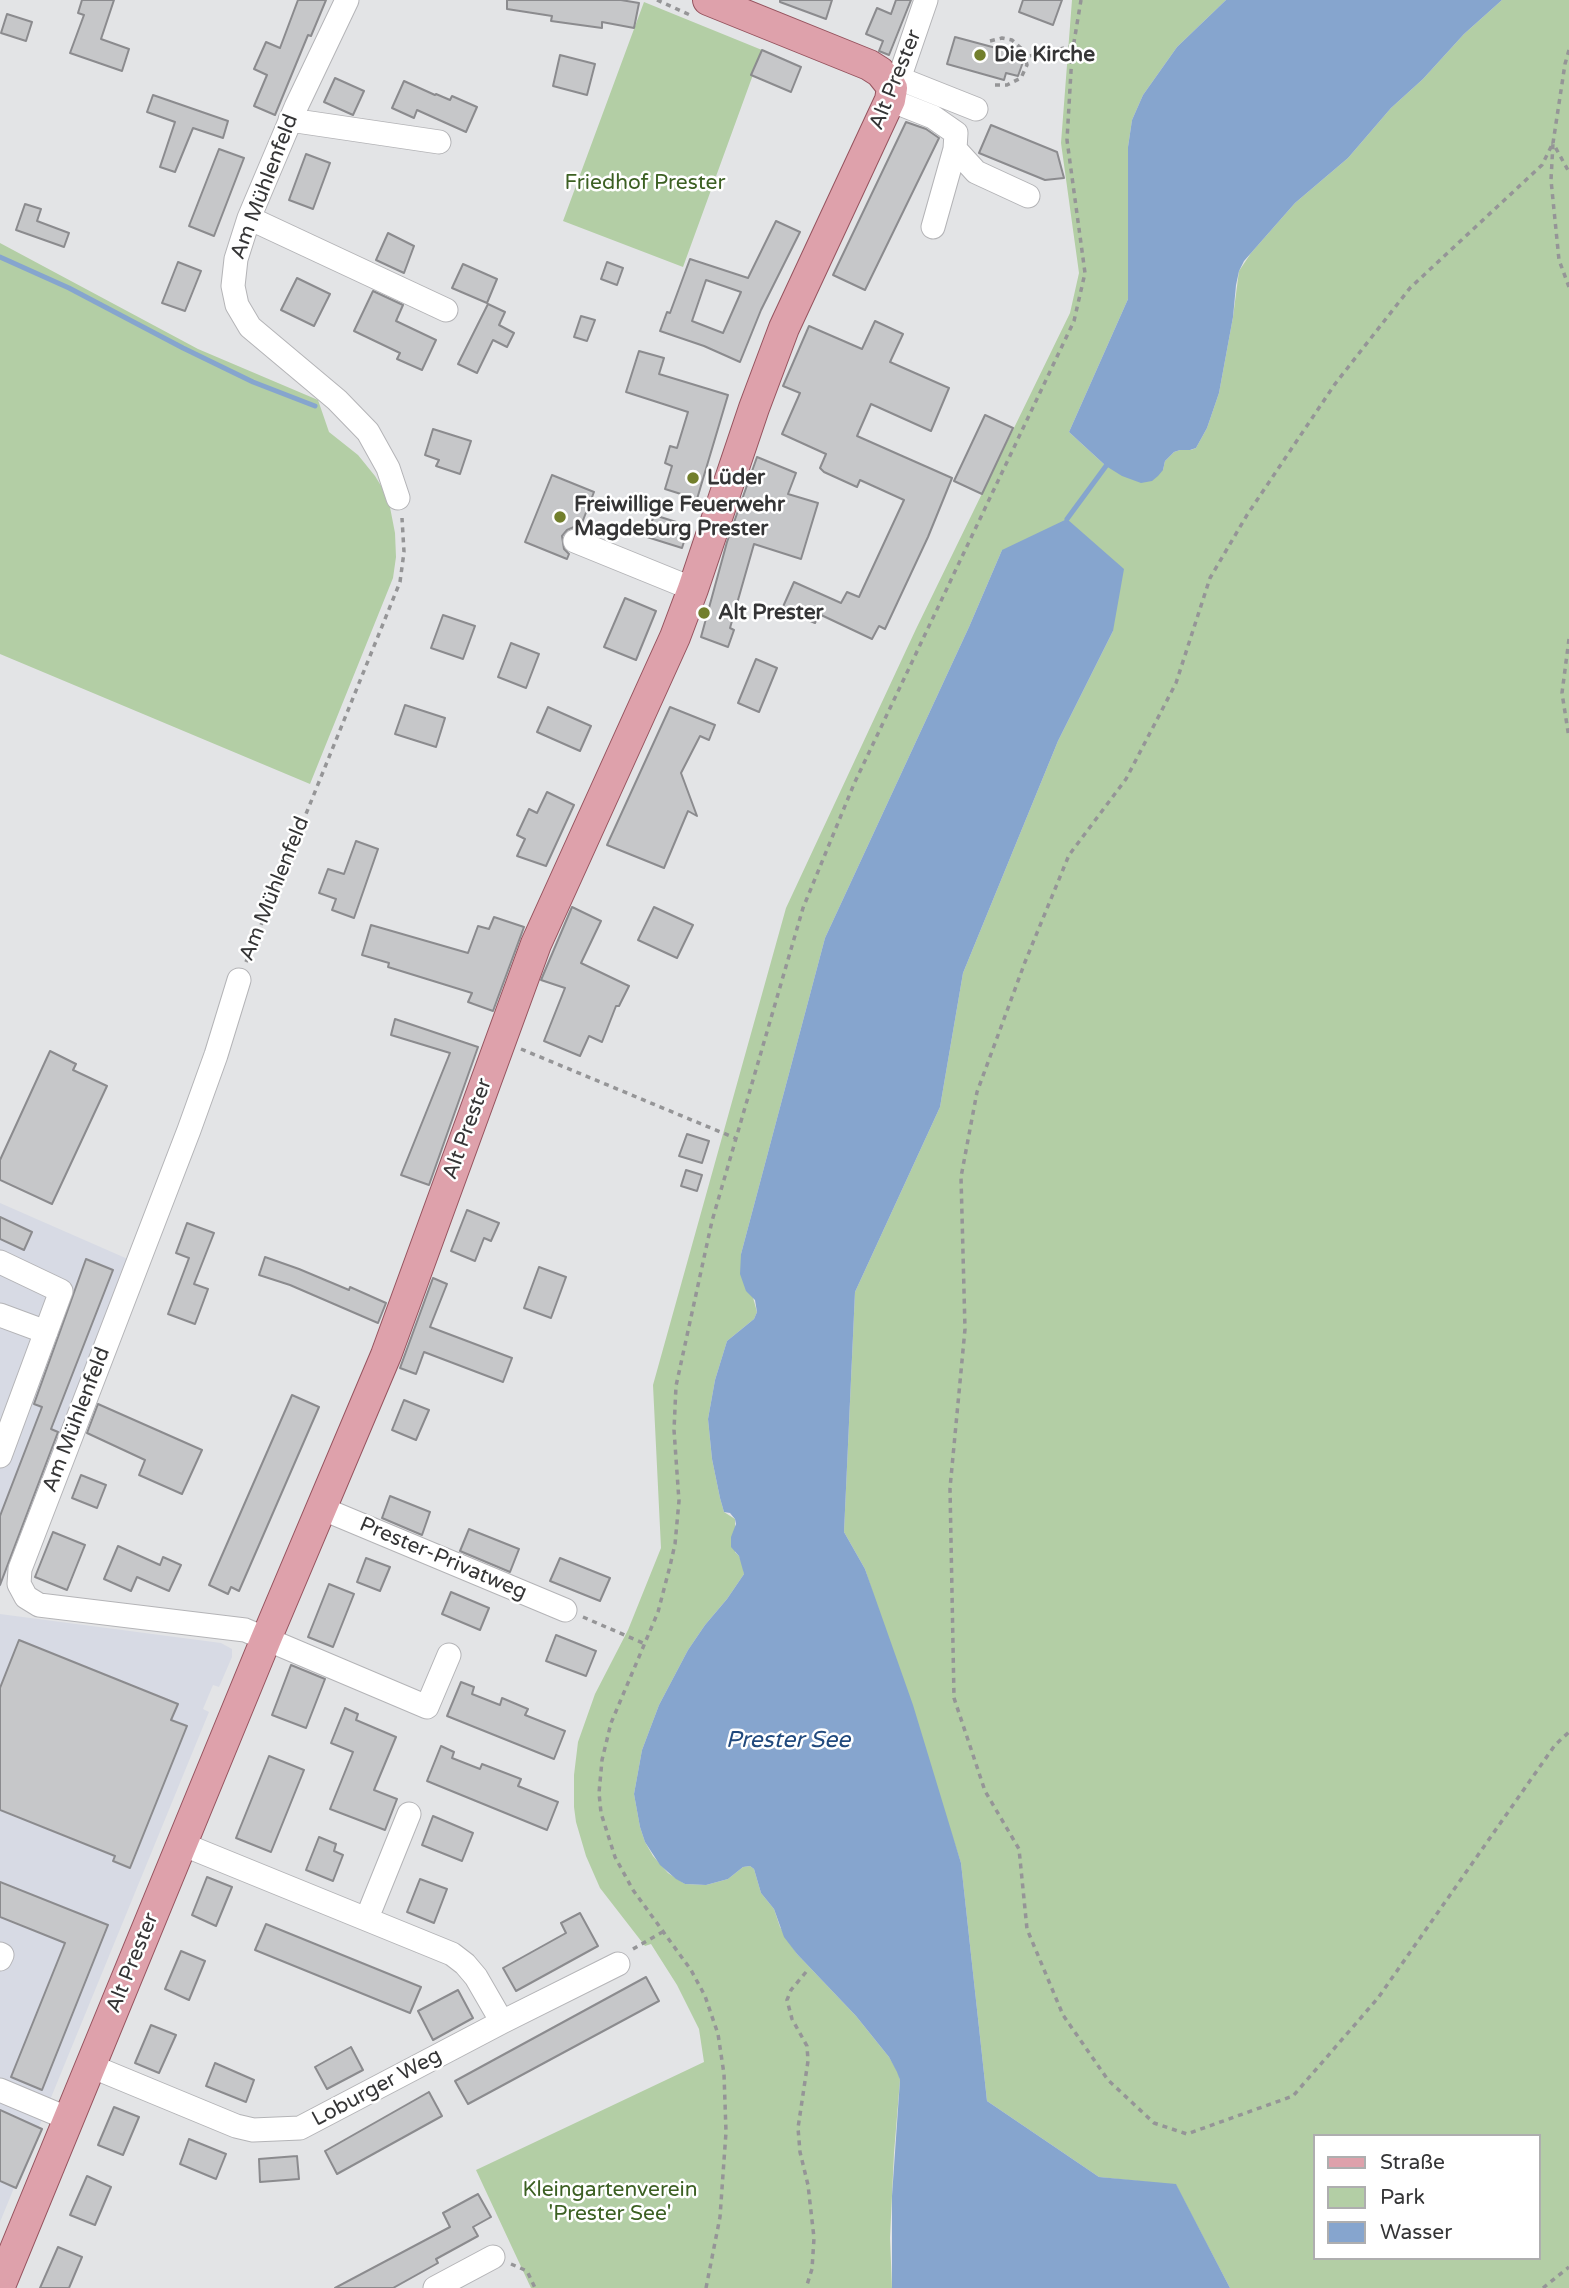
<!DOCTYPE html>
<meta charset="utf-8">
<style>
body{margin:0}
#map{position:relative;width:1569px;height:2288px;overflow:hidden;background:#e3e4e6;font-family:"Varela Round",sans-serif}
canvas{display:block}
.legend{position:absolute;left:1313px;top:2134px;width:228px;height:126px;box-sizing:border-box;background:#fff;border:2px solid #aeaeaf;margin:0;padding:9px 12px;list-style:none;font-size:21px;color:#353536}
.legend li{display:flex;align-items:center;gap:14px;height:35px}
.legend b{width:35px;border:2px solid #aeaeaf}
</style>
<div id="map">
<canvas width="1569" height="2288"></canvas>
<ul class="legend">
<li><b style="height:9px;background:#dea1ab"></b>Straße</li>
<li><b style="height:19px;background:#b3cea5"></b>Park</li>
<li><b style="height:19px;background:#86a5ce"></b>Wasser</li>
</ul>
</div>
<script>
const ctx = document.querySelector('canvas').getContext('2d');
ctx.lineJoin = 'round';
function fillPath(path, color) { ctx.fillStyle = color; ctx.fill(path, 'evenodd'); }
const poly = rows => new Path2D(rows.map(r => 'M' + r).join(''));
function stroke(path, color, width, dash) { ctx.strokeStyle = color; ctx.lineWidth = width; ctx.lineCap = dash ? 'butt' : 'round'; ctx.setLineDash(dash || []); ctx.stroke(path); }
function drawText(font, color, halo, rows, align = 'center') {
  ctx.font = font + ' "Varela Round",sans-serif'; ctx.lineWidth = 5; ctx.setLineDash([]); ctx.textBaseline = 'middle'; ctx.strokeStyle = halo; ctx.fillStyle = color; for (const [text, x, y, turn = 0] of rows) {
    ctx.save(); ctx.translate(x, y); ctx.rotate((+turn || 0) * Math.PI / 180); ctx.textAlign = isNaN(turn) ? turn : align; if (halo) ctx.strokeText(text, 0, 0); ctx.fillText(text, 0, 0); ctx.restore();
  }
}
fillPath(poly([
 [0,1203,130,1260,0,1588],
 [0,1614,221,1643,232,1649,232,1657,219,1687,213,1685,203,1709,209,1712,0,2222]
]), '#d7dae4');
fillPath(poly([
 [1072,0,1226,0,1177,47,1143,95,1132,120,1128,147,1128,299,1069,432,1106,466,1163,470,1165,461,1174,452,1180,450,1191,450,1196,448,1207,428,1219,393,1233,317,1239,271,1251,253,1295,203,1348,158,1391,108,1423,79,1464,34,1502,0,1569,0,1569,2288,1230,2288,1176,2185,1099,2177,987,2101,961,1863,865,1569,844,1532,855,1292,940,1107,963,973,1058,741,1113,631,1002,550,969,627,825,938,741,1254,757,1312,754,1319,727,1341,715,1380,708,1419,712,1459,720,1498,724,1512,735,1519,735,1552,739,1556,743,1565,744,1574,727,1599,705,1625,688,1650,659,1705,642,1750,634,1794,640,1827,645,1842,653,1856,668,1873,685,1884,706,1885,728,1879,743,1867,750,1866,754,1869,761,1893,774,1909,780,1927,797,1954,856,2016,889,2057,898,2072,900,2080,894,2153,890,2238,892,2288,531,2288,476,2170,704,2062,699,2029,677,1985,651,1944,645,1946,600,1888,586,1856,576,1822,574,1807,574,1775,578,1742,595,1694,628,1630,661,1548,653,1385,786,908,916,629,1070,313,1079,273,1061,143],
 [1315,2136,1539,2136,1539,2258,1315,2258],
 [644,2,762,50,683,267,563,221],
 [0,243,198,349,318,400,329,432,358,455,375,476,388,497,395,533,396,557,393,578,310,784,0,654]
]), '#b3cea5');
fillPath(poly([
 [1226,0,1502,0,1464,34,1423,79,1391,108,1348,158,1295,203,1244,261,1239,271,1236,285,1233,317,1219,393,1207,428,1196,448,1190,450,1180,450,1174,452,1165,461,1163,470,1158,476,1152,481,1141,483,1122,476,1106,466,1069,432,1128,299,1128,147,1132,120,1143,95,1177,47],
 [1067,519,1124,569,1113,631,1058,741,963,973,940,1107,855,1292,844,1532,865,1569,913,1705,961,1863,987,2101,1099,2177,1176,2184,1230,2288,892,2288,892,2196,900,2080,897,2072,889,2057,856,2016,797,1954,784,1937,774,1909,761,1893,754,1869,750,1866,743,1867,728,1879,706,1885,685,1884,676,1879,660,1865,645,1842,640,1827,634,1794,642,1750,659,1705,688,1650,705,1625,727,1599,744,1574,739,1556,731,1547,731,1537,736,1524,735,1519,730,1513,724,1512,720,1498,712,1459,708,1419,715,1380,727,1341,754,1319,757,1312,755,1300,746,1291,740,1274,741,1254,825,938,969,627,1002,550]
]), '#86a5ce');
stroke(poly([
 [0,257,69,288,183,348,253,382,315,406],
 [1067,519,1106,466]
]), '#86a5ce', 5);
const building = poly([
 [82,0,114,0,101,39,129,49,122,71,70,53,84,15,78,13,82,0],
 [298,0,326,0,311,36,308,35,275,115,254,106,267,75,254,69,266,42,280,48,298,0],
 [507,0,621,0,639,3,634,28,602,22,602,28,551,21,552,16,507,9,507,0],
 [780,0,832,0,826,19,780,2,780,0],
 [896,0,911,0,889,55,879,51,883,41,866,34,877,8,891,14,896,0],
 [1023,0,1062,0,1053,25,1019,12,1023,0],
 [7,14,32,22,26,41,1,33,7,14],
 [955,37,1011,52,1009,58,1023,62,1018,76,1006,73,1004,80,947,64,955,37],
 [762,50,801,67,791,92,751,75,762,50],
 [560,55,595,64,587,95,553,86,560,55],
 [335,78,364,91,353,115,324,102,335,78],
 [404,81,435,95,436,94,450,100,452,96,477,107,466,132,417,110,414,118,392,108,404,81],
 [153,95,228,121,223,138,193,128,175,172,160,167,175,122,147,112,153,95],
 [906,122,926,129,939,138,865,290,833,275,906,122],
 [991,125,1057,152,1064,178,1045,180,979,153,991,125],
 [219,149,244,158,214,236,189,226,219,149],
 [306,154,330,163,313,209,289,200,306,154],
 [25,204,41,209,37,221,69,233,64,247,16,230,25,204],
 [776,221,800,232,761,310,740,362,704,346,660,331,667,312,670,313,690,259,748,278,776,221],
 [706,280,741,292,723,333,692,321,706,280],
 [388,233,414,246,404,273,376,260,388,233],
 [178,262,201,271,185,311,162,303,178,262],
 [607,262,623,268,617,285,601,279,607,262],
 [463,264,497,279,487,303,452,288,463,264],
 [297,278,330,294,314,326,281,310,297,278],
 [373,291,403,305,396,321,436,340,422,370,397,359,400,353,354,331,373,291],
 [488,304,505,312,499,325,514,333,507,347,493,340,477,373,458,364,488,304],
 [581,316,595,320,587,341,574,337,581,316],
 [875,321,903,334,890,362,949,388,931,431,871,404,857,436,952,478,928,537,885,629,879,626,872,639,819,614,815,623,782,609,794,582,841,603,847,592,859,597,904,500,860,480,857,487,824,472,820,468,826,454,782,434,800,393,783,386,809,326,862,349,875,321],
 [639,351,664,358,659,374,728,395,697,499,665,489,672,466,665,463,670,446,677,448,688,412,626,392,639,351],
 [985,415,1013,428,982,494,954,481,985,415],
 [433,429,471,441,460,474,436,466,439,460,425,455,433,429],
 [757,457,796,473,788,494,818,503,801,559,754,544,730,628,734,630,728,647,701,637,727,542,757,457],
 [552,475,594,492,580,528,574,527,567,530,562,536,564,549,569,554,567,559,525,542,552,475],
 [654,515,689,526,682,548,647,537,654,515],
 [625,598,656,611,636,660,604,647,625,598],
 [443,615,475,626,463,659,431,648,443,615],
 [511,643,539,654,526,688,498,677,511,643],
 [756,659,777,668,759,712,738,703,756,659],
 [405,705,445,718,436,747,395,734,405,705],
 [548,707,591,726,580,751,537,732,548,707],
 [670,707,715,725,709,740,700,736,681,773,697,816,688,811,664,868,607,845,670,707],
 [547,792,574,805,546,866,517,856,525,839,517,835,529,809,537,813,547,792],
 [356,841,378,849,354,918,332,910,336,899,319,893,328,869,344,874,356,841],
 [572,907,601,921,581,963,629,986,619,1006,616,1006,602,1042,589,1036,580,1056,544,1041,565,988,541,980,572,907],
 [654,907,693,925,677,958,638,940,654,907],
 [494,917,524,927,493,1011,468,1002,472,993,388,967,389,963,362,955,371,925,468,953,478,926,489,929,494,917],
 [395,1019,478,1047,429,1185,401,1175,450,1053,391,1035,395,1019],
 [50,1051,76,1064,73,1070,107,1086,52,1204,0,1180,0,1160,50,1051],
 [687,1134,709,1141,702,1163,679,1156,687,1134],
 [686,1170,702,1175,697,1191,681,1186,686,1170],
 [467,1210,499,1223,491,1241,484,1238,475,1261,451,1251,467,1210],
 [0,1217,32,1232,24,1250,0,1239,0,1217],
 [187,1223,214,1233,194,1284,208,1289,195,1324,168,1314,189,1258,176,1253,187,1223],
 [265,1257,299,1269,349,1290,350,1287,386,1303,378,1323,290,1285,259,1275,265,1257],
 [86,1259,113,1270,51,1429,58,1432,0,1585,0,1516,42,1407,34,1404,86,1259],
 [539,1267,566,1277,551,1318,524,1308,539,1267],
 [433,1278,447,1284,430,1327,512,1358,503,1382,424,1352,416,1374,400,1368,433,1278],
 [292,1395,319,1407,239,1591,231,1587,228,1594,209,1585,292,1395],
 [404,1400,429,1410,416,1440,392,1430,404,1400],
 [98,1404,202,1450,182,1494,139,1475,145,1460,87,1433,98,1404],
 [81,1475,106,1485,97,1508,72,1498,81,1475],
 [390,1496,430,1512,422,1535,382,1518,390,1496],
 [469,1529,519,1549,510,1572,460,1551,469,1529],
 [53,1532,85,1545,67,1590,35,1577,53,1532],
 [118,1546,160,1565,163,1557,181,1565,169,1591,137,1577,131,1591,104,1579,118,1546],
 [366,1558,390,1567,380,1591,357,1582,366,1558],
 [560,1558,610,1578,600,1601,550,1581,560,1558],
 [329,1584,354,1594,333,1647,308,1637,329,1584],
 [451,1592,489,1608,480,1630,442,1614,451,1592],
 [556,1635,596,1651,586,1676,546,1661,556,1635],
 [19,1640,178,1704,171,1720,187,1726,130,1868,113,1861,115,1856,0,1810,0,1688,19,1640],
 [291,1665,325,1679,306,1728,272,1715,291,1665],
 [461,1682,474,1687,472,1694,500,1705,502,1698,528,1709,525,1715,565,1731,554,1759,447,1716,461,1682],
 [345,1708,358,1714,356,1720,396,1737,374,1790,397,1799,385,1830,330,1809,353,1752,331,1743,345,1708],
 [441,1746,454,1752,452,1758,480,1769,482,1764,521,1779,518,1786,558,1802,547,1830,427,1781,441,1746],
 [269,1756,304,1770,271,1852,236,1838,269,1756],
 [433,1816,473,1833,462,1861,422,1845,433,1816],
 [319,1837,336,1844,334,1851,343,1855,333,1881,306,1870,319,1837],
 [207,1877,232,1887,216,1926,192,1915,207,1877],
 [420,1879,447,1889,434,1923,407,1912,420,1879],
 [0,1882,108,1925,42,2090,11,2077,65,1943,0,1917,0,1882],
 [580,1913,598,1946,516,1991,503,1968,566,1933,561,1923,580,1913],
 [266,1924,421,1987,410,2013,255,1950,266,1924],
 [181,1951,205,1961,189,2000,165,1989,181,1951],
 [646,1977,659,2001,468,2104,455,2081,646,1977],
 [458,1990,473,2018,433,2040,418,2011,458,1990],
 [151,2025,176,2035,159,2073,135,2063,151,2025],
 [351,2047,363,2070,327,2089,315,2067,351,2047],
 [215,2063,254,2080,246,2102,206,2086,215,2063],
 [429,2092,442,2116,337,2174,325,2151,429,2092],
 [114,2107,139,2117,123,2155,98,2145,114,2107],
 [0,2110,42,2129,16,2188,0,2181,0,2110],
 [189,2139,226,2154,216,2179,180,2164,189,2139],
 [297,2156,299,2179,260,2182,259,2159,297,2156],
 [87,2176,111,2187,95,2225,70,2215,87,2176],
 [478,2194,491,2217,473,2227,478,2236,436,2259,438,2263,393,2288,335,2288,450,2227,443,2213,478,2194],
 [58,2247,82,2257,74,2276,69,2288,40,2288,58,2247]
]);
fillPath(building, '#c6c7c9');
stroke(building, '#8b8b8e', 2);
const minor = poly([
 [347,0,296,107,249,218,236,259,233,286,237,305,250,327,337,400,368,432,388,468,398,498],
 [898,78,976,109],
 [892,88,902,70,926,0],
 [890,100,933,117,956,133,955,149,933,227],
 [290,120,439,142],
 [955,149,976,172,1028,196],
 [249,218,446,310],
 [575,541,693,589],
 [239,980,216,1055,189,1130,20,1569,19,1584,26,1597,39,1605,245,1630,427,1707,449,1655],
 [0,1262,61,1291,0,1456],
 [0,1315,46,1332],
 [321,1508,565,1610],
 [182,1844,452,1954,465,1964,476,1977,502,2022],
 [367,1918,409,1814],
 [0,1954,2,1955,0,1959],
 [91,2066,236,2126,253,2130,300,2128,502,2022,618,1964],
 [0,2090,69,2119],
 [435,2288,493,2257]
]);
const major = poly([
 [0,2286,266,1639,386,1355,536,944,675,637,693,589,754,408,784,328,890,100,892,88,888,82,880,72,869,65,708,0]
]);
stroke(minor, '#b4b4b7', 25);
stroke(major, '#95535e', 32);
stroke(poly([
 [657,0,690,15],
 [990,41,1002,38,1012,40,1024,51,1025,57,1073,46],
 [1569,50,1565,64,1553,143,1569,172],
 [995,85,1007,85,1021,78,1027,65,1025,57],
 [1569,287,1559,260,1551,180,1553,143,1542,165,1410,288,1335,384,1247,515,1210,578,1176,683,1126,779,1069,855,1025,962,977,1092,961,1177,965,1329,950,1488,954,1698,985,1791,1019,1849,1027,1929,1063,2015,1108,2080,1154,2123,1187,2134,1293,2096,1378,1998,1555,1745,1569,1732],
 [1569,639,1562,693,1569,738],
 [246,962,400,582,404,552,402,518],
 [521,1049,735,1138],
 [583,1617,645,1644],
 [633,1949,664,1931],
 [806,1972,791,1990,787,2000,792,2019,807,2046,808,2061,798,2128,800,2152,808,2185,814,2238,812,2269,806,2288],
 [511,2264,527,2271,535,2288],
 [706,2288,720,2217,726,2132,724,2074,718,2034,705,1996,691,1970,633,1890,615,1857,601,1813,599,1793,602,1760,611,1723,658,1612,670,1566,675,1544,679,1501,674,1430,676,1386,712,1221,803,908,854,784,1074,321,1085,273,1067,140,1072,54,1081,0],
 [1543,2288,1569,2267]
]), '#959597', 3.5, [5, 5]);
stroke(minor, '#fff', 23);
stroke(major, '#dea1ab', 30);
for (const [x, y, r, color] of [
 [980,55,7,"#727f2c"],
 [693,478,7,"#727f2c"],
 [560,517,7,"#727f2c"],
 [704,613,7,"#727f2c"]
]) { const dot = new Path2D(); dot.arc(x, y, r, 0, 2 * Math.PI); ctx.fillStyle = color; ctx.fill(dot); stroke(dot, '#fff', 2.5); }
drawText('bold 21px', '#353536', '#fff', [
 ["Die Kirche",994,55],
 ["Lüder",707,478],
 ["Freiwillige Feuerwehr",574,505],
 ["Magdeburg Prester",574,529],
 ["Alt Prester",718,613]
], 'left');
drawText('21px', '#353536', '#fff', [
 ["Alt Prester",896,80,-68],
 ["Am Mühlenfeld",265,187,-69],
 ["Am Mühlenfeld",275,889,-68],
 ["Alt Prester",468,1129,-70],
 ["Am Mühlenfeld",77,1420,-69],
 ["Prester-Privatweg",443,1559,23],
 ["Alt Prester",133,1963,-68],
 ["Loburger Weg",377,2088,-28]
]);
drawText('21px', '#3c6023', '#fff', [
 ["Friedhof Prester",645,183],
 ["Kleingartenverein",610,2190],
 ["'Prester See'",610,2214]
]);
drawText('italic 23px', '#20497d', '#fff', [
 ["Prester See",788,1741]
]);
</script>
